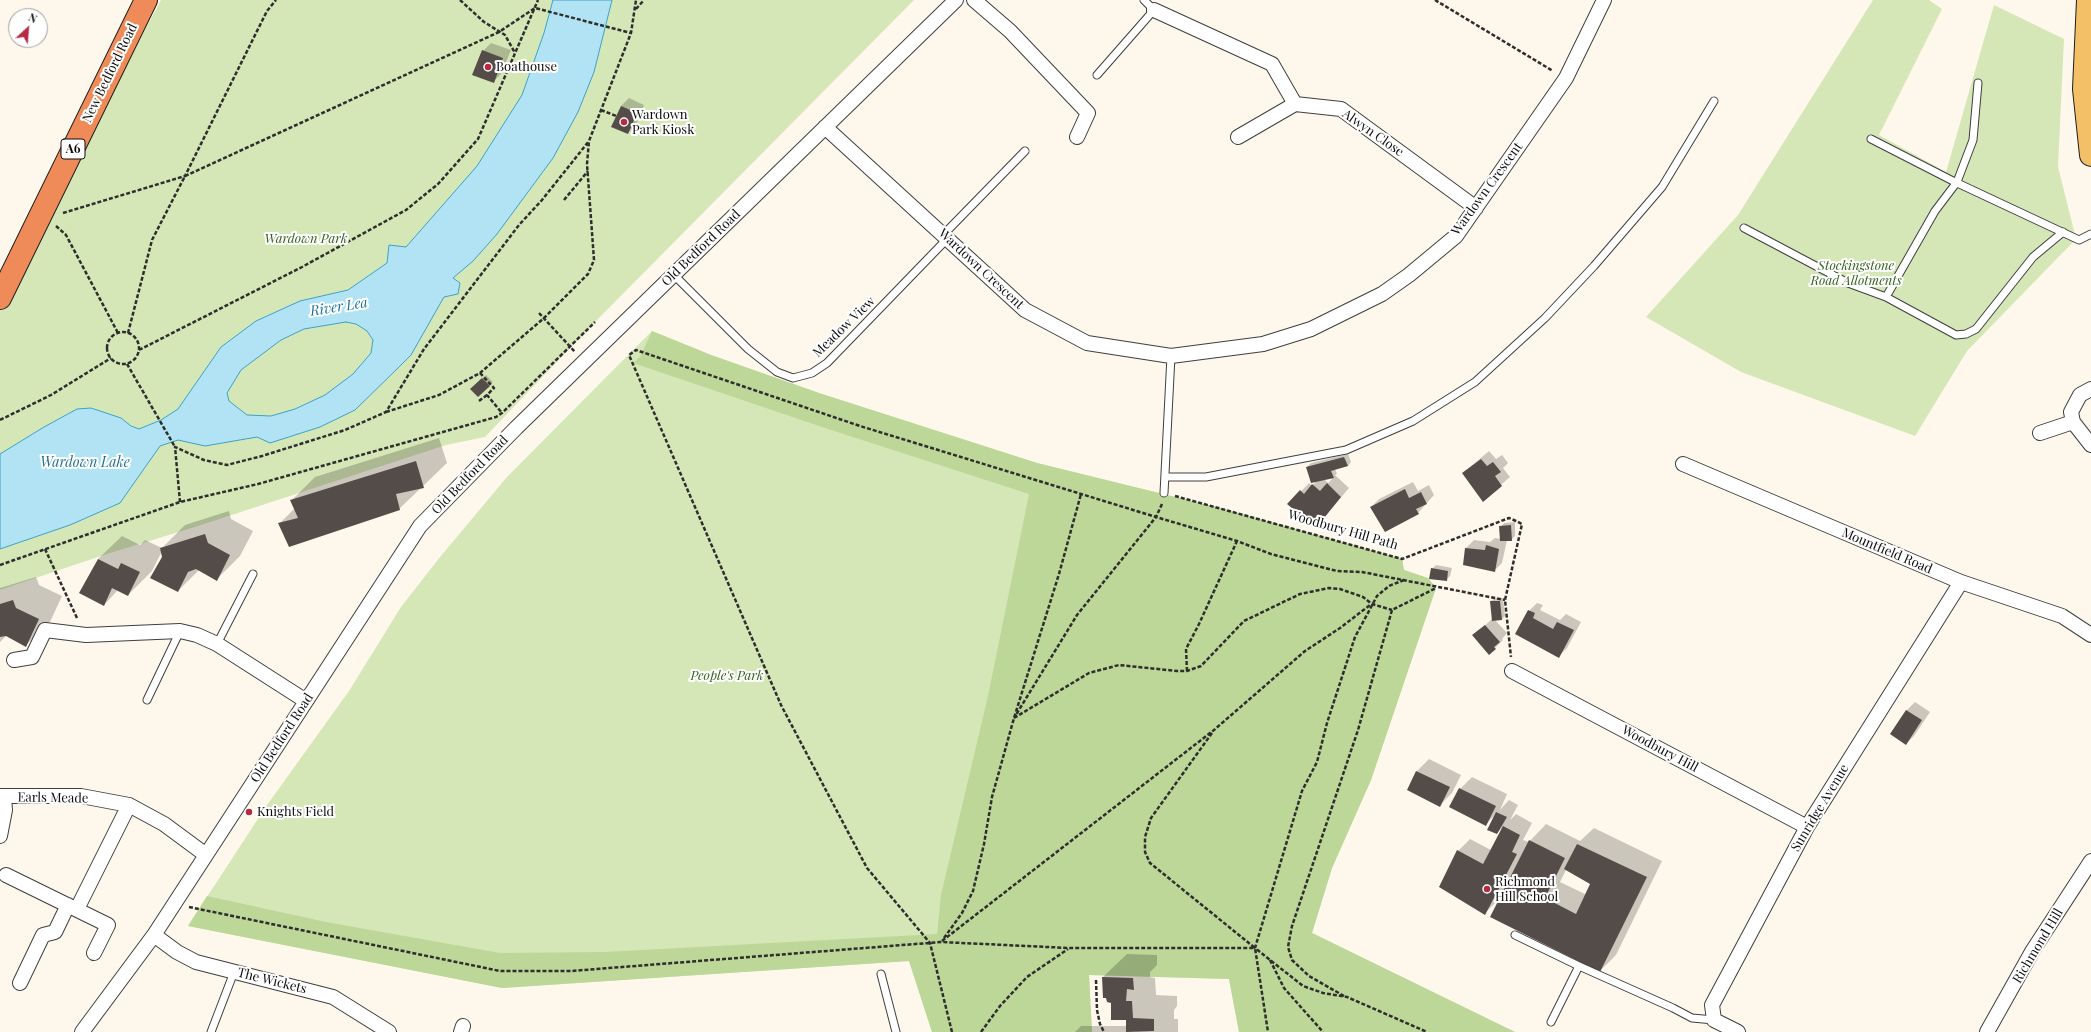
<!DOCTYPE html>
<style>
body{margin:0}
#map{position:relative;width:2091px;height:1032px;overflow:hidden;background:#fef8ec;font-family:"Playfair Display",serif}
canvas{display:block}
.north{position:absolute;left:8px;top:8px;width:40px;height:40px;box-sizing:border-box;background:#fff;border:1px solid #9e9e9e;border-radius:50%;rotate:26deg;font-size:11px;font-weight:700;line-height:16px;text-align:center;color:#0c0c0c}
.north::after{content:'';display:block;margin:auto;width:14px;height:18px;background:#b62a42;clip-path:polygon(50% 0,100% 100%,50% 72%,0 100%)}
</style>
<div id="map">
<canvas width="2091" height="1032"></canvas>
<div class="north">N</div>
</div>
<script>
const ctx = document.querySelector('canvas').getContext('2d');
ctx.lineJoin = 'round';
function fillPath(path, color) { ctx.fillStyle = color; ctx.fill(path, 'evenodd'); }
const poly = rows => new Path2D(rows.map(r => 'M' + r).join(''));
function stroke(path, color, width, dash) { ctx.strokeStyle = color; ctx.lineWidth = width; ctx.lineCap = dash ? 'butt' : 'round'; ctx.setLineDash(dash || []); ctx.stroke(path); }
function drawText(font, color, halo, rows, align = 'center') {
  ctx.font = font + ' "Playfair Display",serif'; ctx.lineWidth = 4; ctx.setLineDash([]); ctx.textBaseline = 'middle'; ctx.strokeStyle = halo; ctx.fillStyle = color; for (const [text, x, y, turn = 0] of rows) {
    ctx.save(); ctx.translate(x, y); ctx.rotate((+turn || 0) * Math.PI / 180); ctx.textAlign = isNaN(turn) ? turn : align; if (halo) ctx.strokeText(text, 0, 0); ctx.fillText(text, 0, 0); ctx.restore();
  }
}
fillPath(poly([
 [161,0,914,0,595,322,485,437,446,445,195,527,107,554,0,590,0,310,34,238],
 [1873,0,1929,0,1942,9,1879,135,1946,172,1994,5,2064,39,2058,167,2076,239,1967,351,1915,436,1741,372,1646,317,1738,215],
 [652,331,711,355,819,393,1037,463,1224,509,1402,559,1404,570,1428,578,1436,588,1371,780,1332,868,1312,933,1515,1032,1239,1032,1229,979,1089,975,1092,1032,932,1032,909,961,502,988,188,926,267,805,349,691,401,607,440,557,507,477]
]), '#d6e7b7');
fillPath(poly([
 [652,331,711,355,819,393,1037,463,1224,509,1402,559,1404,570,1428,578,1436,588,1371,780,1332,868,1312,933,1515,1032,1239,1032,1229,979,1089,975,1092,1032,932,1032,909,961,502,988,188,926,207,896,326,922,500,953,605,952,937,934,941,895,988,696,1029,494,828,429,633,363,640,357]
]), '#bcd797');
const water = poly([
 [553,0,612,0,594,72,578,112,553,158,497,234,473,261,453,278,460,283,458,294,444,297,411,355,398,368,355,410,320,427,270,443,257,437,205,446,178,440,160,446,120,503,70,525,0,549,0,454,44,427,77,409,91,408,121,418,131,426,139,429,161,420,178,409,221,347,256,321,300,301,348,290,387,263,389,245,406,247,477,166,522,95,544,33,553,0],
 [346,322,356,324,367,331,373,340,371,353,353,374,325,395,295,409,271,416,247,415,229,401,227,393,241,370,281,340,304,329,346,322]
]);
fillPath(water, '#b2e3f4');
stroke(water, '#3ca2c8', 1);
fillPath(poly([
 [491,43,511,50,501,74,493,82,483,51],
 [629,98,644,105,636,125,628,133,621,106],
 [486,375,493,382,478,396,472,389],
 [439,438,447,463,399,509,280,523,295,508,292,500,315,477],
 [1489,451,1496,459,1502,455,1508,463,1503,468,1510,477,1483,500,1463,473],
 [1348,454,1351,462,1348,466,1335,469,1337,474,1335,475,1349,488,1316,527,1289,504,1309,483,1312,486,1317,480,1307,467,1311,463],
 [1334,477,1328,483,1324,479],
 [1413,482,1418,491,1429,485,1434,495,1418,513,1371,507,1379,499],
 [229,511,231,519,253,531,240,556,216,580,199,570,178,591,162,551,152,571,128,595,118,590,104,605,98,559,122,536,140,545,145,540,162,548,185,525],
 [1515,522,1515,536,1511,540,1507,540,1502,563,1494,571,1466,548,1474,540,1490,542,1495,538,1501,539,1501,527,1504,523],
 [1436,565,1452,568,1450,576,1446,580,1432,569],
 [36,577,39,585,62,596,50,622,26,645,7,635,0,642,0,588],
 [1495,598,1503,598,1505,616,1502,619,1495,620,1507,633,1502,639,1503,640,1490,653,1482,628,1493,618,1491,601],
 [1537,603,1543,605,1540,610,1560,620,1566,614,1581,622,1567,648,1559,656,1517,634,1529,611],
 [1915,702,1930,712,1914,736,1906,744,1891,734,1907,710],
 [1429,759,1461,775,1452,793,1440,805,1408,790,1417,771],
 [1472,777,1507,794,1500,810,1509,800,1518,805,1510,820,1516,814,1532,823,1523,840,1529,842,1546,824,1580,841,1594,828,1662,861,1616,955,1600,971,1500,898,1485,913,1458,851,1470,839,1491,850,1503,827,1497,833,1495,815,1486,824,1460,789],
 [1566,870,1592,884,1587,895,1560,882],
 [1127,954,1157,955,1157,965,1150,972,1150,977,1155,978,1156,995,1177,996,1177,1006,1174,1010,1174,1019,1178,1019,1178,1032,1075,1032,1081,1026,1127,1026,1127,1019,1112,1002,1103,977]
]), '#0003');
fillPath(poly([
 [482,50,503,58,494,83,472,75],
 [621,106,637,113,628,134,611,127],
 [482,378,490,386,478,397,470,389],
 [1344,457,1348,466,1331,471,1334,478,1311,483,1306,467],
 [1481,459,1487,466,1493,462,1501,472,1495,476,1502,486,1483,502,1462,473],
 [416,461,424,488,396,494,400,510,289,547,278,523,298,518,290,500],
 [1327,483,1341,497,1316,528,1287,504,1300,490,1304,494,1312,484,1320,491],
 [1405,489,1409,498,1421,492,1427,504,1416,509,1419,514,1385,532,1370,507],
 [1511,525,1512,541,1500,541,1499,526],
 [205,534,208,543,230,555,217,581,196,569,188,572,178,592,150,578,162,557,160,548],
 [1486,545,1499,549,1495,572,1463,565,1465,548,1485,550],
 [98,559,118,569,121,563,140,572,128,596,112,588,104,606,79,593],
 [1431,568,1448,571,1447,581,1429,579],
 [13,600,16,608,39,619,26,647,6,636,0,637,0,604],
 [1490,601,1500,601,1502,620,1492,621],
 [1528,610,1535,613,1533,618,1553,629,1557,622,1574,630,1559,658,1515,634],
 [1485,625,1500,642,1494,647,1496,649,1489,655,1472,635],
 [1906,710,1922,720,1906,745,1890,734],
 [1416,771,1450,787,1440,807,1407,790],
 [1459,788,1496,806,1486,826,1449,807],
 [1496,812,1507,817,1497,834,1487,830],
 [1503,826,1520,835,1512,852,1517,854,1485,915,1439,887,1457,850,1483,864],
 [1529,840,1565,858,1545,898,1576,914,1590,884,1564,869,1577,844,1647,877,1600,972,1490,917],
 [1102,977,1133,978,1134,990,1127,989,1126,1001,1132,1001,1133,1018,1154,1019,1154,1031,1126,1032,1126,1020,1111,1020,1111,1003,1107,1002,1106,998,1103,998]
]), '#544c49');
const lane = poly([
 [1097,75,1154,10,1144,0],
 [1871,139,1953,181,2079,240,2091,234],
 [1744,228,1848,283,1886,297,1956,335,1966,334,1976,329,2033,257,2063,232],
 [944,234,1025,151],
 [674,275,748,349,777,372,793,378,812,373,827,363,948,238],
 [1886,297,1935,211,1957,182,1973,140,1978,83],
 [1165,477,1206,477,1346,450,1413,421,1475,382,1545,318,1594,266,1662,187,1714,101],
 [1164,493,1171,356],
 [217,644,253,574],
 [147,700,180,631],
 [1515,935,1579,966],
 [881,974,896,1032],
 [1551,1022,1579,966,1673,1008,1692,1018,1714,1020],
 [211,1032,234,972]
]);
const street = poly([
 [974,0,1010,31,1088,113,1077,137],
 [1154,10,1272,64,1295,104],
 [825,127,1025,310,1087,343,1171,356,1263,344,1311,329,1382,294,1409,275,1456,236,1566,78,1604,0],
 [1238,137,1295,104,1341,109,1476,208],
 [2091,389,2080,395,2071,412,2073,422,2091,445],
 [2040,433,2073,422],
 [1683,464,1961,582,2062,616,2091,635],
 [14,660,32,657,45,630,86,635,180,631,197,635,217,644,306,701],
 [1512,671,1807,827],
 [0,796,81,796,129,805,164,824,206,855],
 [0,836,5,810,4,797],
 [6,875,108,925,94,953],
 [77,909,129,805],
 [154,935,177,952,196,962,333,997,389,1032],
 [20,983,43,935,55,932,68,905],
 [82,1032,154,935,420,526,516,428,956,0],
 [461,1032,463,1026],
 [1738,1032,1714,1020,1712,1005,1807,827,1961,582],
 [1987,1032,2033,950,2091,861]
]);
const primary = poly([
 [2088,0,2084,89,2091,155]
]);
const highway = poly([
 [0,298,146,0]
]);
stroke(lane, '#3f3f3f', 9);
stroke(street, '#3f3f3f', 16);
stroke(primary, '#1d1d1d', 24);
stroke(highway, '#1d1d1d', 24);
stroke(poly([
 [460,0,484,22,505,35,515,53],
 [1435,0,1553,71],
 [636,9,644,0],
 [601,110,616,116],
 [564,200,588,171],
 [63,213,185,176,267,11,276,0],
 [56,226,66,235,118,333],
 [539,313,575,352],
 '107 348a16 16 0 1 1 32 0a16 16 0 1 1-32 0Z',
 [128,333,152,240,185,176,499,32,535,8,631,33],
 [139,350,302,267,406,210,438,184,478,139,538,0],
 [127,364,175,447],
 [480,373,494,388,487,395,502,413],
 [479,401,487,395],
 [386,412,439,395,480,373,544,318,588,274,594,260,587,164,589,141,631,33,636,0],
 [0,420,51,395,111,358],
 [1175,496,1402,559,1509,518,1516,521,1522,524,1505,600,1511,657],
 [180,502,175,447,204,460,227,465,262,456,345,430,386,412,424,349,519,225,542,200,589,141],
 [1162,504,1156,517,1237,541,1271,554,1337,571,1362,572,1505,600],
 [45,549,77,618],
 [0,565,180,502,258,484,496,417,502,413,595,322],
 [1404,580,1389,586,1377,596,1355,637,1327,723,1317,762,1302,791,1255,948,1303,986,1323,993,1347,997,1427,1032],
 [1187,671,1186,649,1199,624,1237,541],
 [1014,718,1089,673,1119,665,1177,671,1187,671,1201,666,1244,621,1300,594,1329,588,1340,589,1363,597,1372,604,1392,610],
 [1212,733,1151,818,1145,837,1145,852,1150,863,1255,948,1268,1032],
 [189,907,500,971,571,971,941,942,1069,948,1255,948],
 [944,938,962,913,973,891,984,844,992,797,1014,718,1059,574,1081,494],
 [942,941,1214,730,1305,651,1340,628,1370,605],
 [1270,960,1284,988,1323,1032],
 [1096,980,1097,1010,1100,1024,1104,1032],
 [1344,996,1309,976,1292,960,1288,947,1292,926,1358,730,1392,610,1436,588],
 [952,1032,930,943,867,868,781,705,629,355,636,350,860,426,1156,517,1077,615,1014,718],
 [981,1032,1000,1006,1027,977,1068,949]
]), '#2e2e2e', 2.5, [4, 2]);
stroke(lane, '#fff', 7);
stroke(street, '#fff', 14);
stroke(primary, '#f3c067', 22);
stroke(highway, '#ef8b59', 22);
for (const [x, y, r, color] of [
 [488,67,4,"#b62a42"],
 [624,122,4,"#b62a42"],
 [249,812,4,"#b62a42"],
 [1487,889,4,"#b62a42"]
]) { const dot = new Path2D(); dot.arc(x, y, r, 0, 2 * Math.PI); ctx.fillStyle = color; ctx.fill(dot); stroke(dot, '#fff', 1.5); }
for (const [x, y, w] of [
 [73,149,24]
]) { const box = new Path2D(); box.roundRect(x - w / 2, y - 10, w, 20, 3); ctx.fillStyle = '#fff'; ctx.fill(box); stroke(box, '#0c0c0c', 1); }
drawText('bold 12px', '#0c0c0c', null, [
 ["A6",73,149]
]);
drawText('13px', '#0c0c0c', '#fff', [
 ["Boathouse",496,67],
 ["Wardown",632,115],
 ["Park Kiosk",632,130],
 ["Knights Field",257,812],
 ["Richmond",1495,882],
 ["Hill School",1495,897]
], 'left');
drawText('13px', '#0c0c0c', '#fff', [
 ["New Bedford Road",110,73,-64],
 ["Alwyn Close",1373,133,35],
 ["Wardown Crescent",1487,189,-54],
 ["Old Bedford Road",701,248,-44],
 ["Wardown Crescent",981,269,43],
 ["Meadow View",844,327,-44],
 ["Old Bedford Road",470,475,-46],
 ["Woodbury Hill Path",1343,530,16],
 ["Mountfield Road",1887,551,23],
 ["Old Bedford Road",282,738,-57],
 ["Woodbury Hill",1660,749,28],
 ["Earls Meade",53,798,1],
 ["Sunridge Avenue",1820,808,-59],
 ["Richmond Hill",2038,946,-59],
 ["The Wickets",272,981,14]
]);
drawText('italic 13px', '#35611f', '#fff', [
 ["Wardown Park",306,239],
 ["Stockingstone",1856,266],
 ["Road Allotments",1856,281],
 ["People's Park",727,676]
]);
drawText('italic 14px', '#1a7199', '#fff', [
 ["River Lea",339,307,-9],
 ["Wardown Lake",85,463]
]);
</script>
